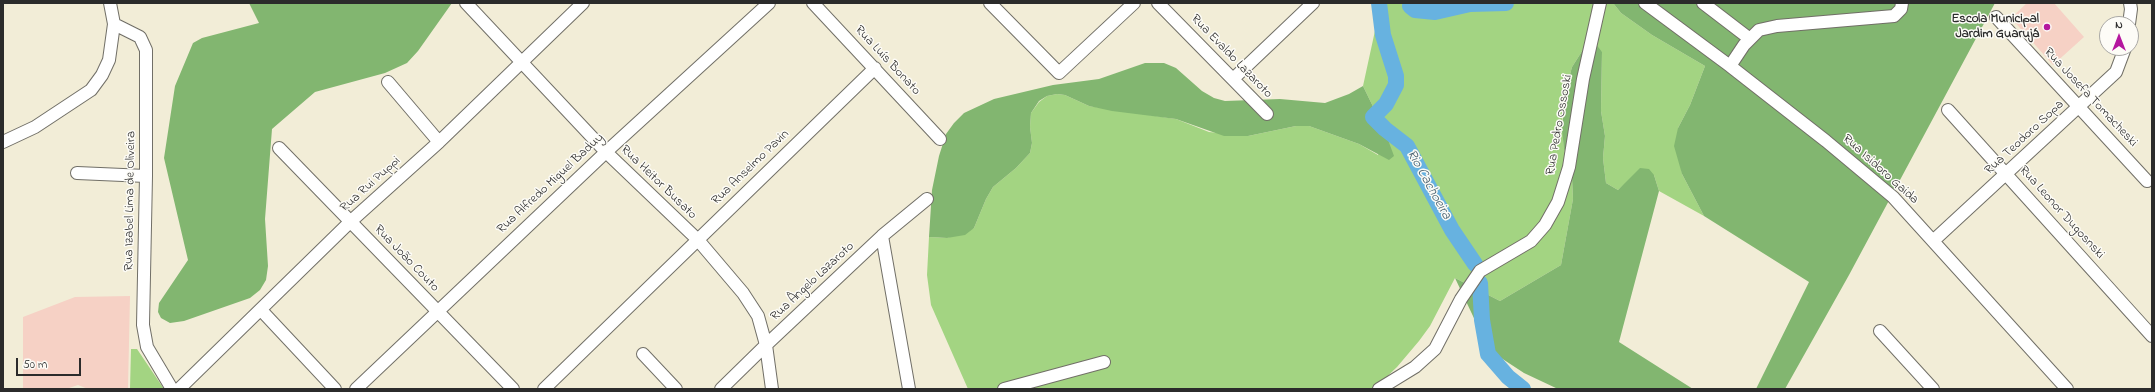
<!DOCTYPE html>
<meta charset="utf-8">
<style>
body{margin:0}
#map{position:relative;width:2155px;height:392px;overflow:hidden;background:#f2edd7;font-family:"Indie Flower",sans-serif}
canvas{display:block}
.frame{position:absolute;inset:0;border:4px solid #2b2b2b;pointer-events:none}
.north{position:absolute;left:2099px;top:16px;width:40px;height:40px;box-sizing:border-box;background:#fdfcf7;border:1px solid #a9a8a5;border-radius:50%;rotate:0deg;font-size:11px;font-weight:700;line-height:16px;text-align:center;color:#2b2b2b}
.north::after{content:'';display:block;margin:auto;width:14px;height:18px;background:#b5179e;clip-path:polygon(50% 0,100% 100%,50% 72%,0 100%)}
.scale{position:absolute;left:16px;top:358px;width:65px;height:18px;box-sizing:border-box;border:2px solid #2b2b2b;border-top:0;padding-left:5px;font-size:12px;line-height:14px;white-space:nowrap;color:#2b2b2b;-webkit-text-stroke:3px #fdfcf7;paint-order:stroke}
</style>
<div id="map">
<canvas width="2155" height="392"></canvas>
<div class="frame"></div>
<div class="north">N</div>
<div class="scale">50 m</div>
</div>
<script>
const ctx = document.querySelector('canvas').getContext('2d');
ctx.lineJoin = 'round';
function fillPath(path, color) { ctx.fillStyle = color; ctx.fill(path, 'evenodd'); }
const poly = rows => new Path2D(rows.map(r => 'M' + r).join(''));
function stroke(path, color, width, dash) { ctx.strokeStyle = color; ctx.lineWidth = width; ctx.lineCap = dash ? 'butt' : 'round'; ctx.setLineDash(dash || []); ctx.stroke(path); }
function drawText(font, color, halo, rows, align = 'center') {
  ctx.font = font + ' "Indie Flower",sans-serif'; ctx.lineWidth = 3; ctx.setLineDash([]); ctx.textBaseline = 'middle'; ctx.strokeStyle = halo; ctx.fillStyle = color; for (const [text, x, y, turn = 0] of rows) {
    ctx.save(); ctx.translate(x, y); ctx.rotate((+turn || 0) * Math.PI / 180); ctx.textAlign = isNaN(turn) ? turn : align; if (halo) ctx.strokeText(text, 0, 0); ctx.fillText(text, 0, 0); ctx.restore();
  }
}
fillPath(poly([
 [2027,3,2054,3,2084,37,2053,65,2011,18],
 [130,296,128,389,88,389,78,385,66,389,23,389,23,317,75,297]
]), '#f6d1c5');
fillPath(poly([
 [1381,3,1613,3,1621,13,1652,35,1705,66,1690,105,1678,128,1682,174,1704,216,1659,191,1654,175,1626,183,1618,190,1606,183,1603,158,1605,136,1601,111,1602,52,1584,48,1572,67,1565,93,1562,114,1564,149,1572,178,1573,199,1561,265,1500,301,1455,278,1430,326,1419,341,1397,367,1374,389,968,389,931,305,927,275,929,237,947,238,974,228,986,199,993,187,1016,168,1030,153,1032,143,1030,127,1031,113,1039,102,1047,96,1057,94,1065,95,1089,106,1176,119,1209,132,1248,136,1296,126,1309,126,1359,144,1378,155,1384,129,1363,86],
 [131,349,137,349,164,389,130,389]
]), '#a3d482');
fillPath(poly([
 [249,3,452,3,418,51,407,63,385,73,315,92,272,129,265,219,268,266,266,280,260,290,250,298,184,321,170,323,161,318,158,312,159,303,188,260,164,158,175,86,193,43,202,38,259,23],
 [1613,3,1995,3,1849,275,1785,389,1756,389,1809,282,1704,216,1682,174,1674,146,1678,128,1690,105,1705,66,1652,35,1621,13],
 [1595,43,1602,52,1601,111,1605,136,1603,158,1606,183,1618,190,1640,168,1649,169,1654,175,1659,191,1619,342,1693,389,1558,389,1524,373,1495,354,1481,333,1455,278,1500,301,1561,265,1573,199,1572,178,1564,149,1562,129,1565,93,1572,67,1584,48],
 [1145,63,1164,63,1176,68,1202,91,1214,98,1225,101,1280,99,1325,103,1349,94,1363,86,1384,129,1394,156,1389,160,1359,144,1309,126,1296,126,1248,136,1224,136,1176,119,1112,111,1089,106,1065,95,1057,94,1047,96,1039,101,1031,113,1030,127,1032,143,1030,153,1016,168,993,187,986,199,974,228,965,235,947,238,929,237,932,190,939,156,946,134,954,123,964,113,994,99,1053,85,1099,79]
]), '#82b670');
stroke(poly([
 [1379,3,1383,35,1396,76,1396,85,1386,104,1373,117,1385,129,1407,146,1452,230,1475,264],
 [1411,3,1410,6,1415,10,1435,12,1470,4,1506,3],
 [1480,283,1482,320,1488,354,1508,377,1523,389]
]), '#67b2e0', 16);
const minor = poly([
 [466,3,606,152,698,240,743,293,758,316,766,345,772,389],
 [813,3,940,139],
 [990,3,1059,73,1134,3],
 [1158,3,1267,114],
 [1645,3,1730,66,1826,141,1893,197,2067,389],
 [1703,3,1750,39],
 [1996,17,2147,181],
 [114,24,140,37,146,50,146,176,143,325,147,347,172,389],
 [2129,24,2131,9,2130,3],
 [1730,66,1744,45,1759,30,1777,26,1894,16,1901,9,1902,3],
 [1233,79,1313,3],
 [388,82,439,142],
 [1948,110,2152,336],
 [3,142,35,127,91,90,102,75,109,60,114,24,110,3],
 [279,148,513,389],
 [77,173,146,176],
 [882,236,909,389],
 [1933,241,2116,72,2125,48],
 [261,310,335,389],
 [1880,331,1933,389],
 [643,354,676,389],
 [179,389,350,222,439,142,583,3],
 [356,389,606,152,769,3],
 [544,389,875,68],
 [721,389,766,345,882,236,927,199],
 [1004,389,1104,362],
 [1379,389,1415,367,1435,349,1461,299,1480,271,1531,241,1545,225,1558,202,1569,167,1583,79,1600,3]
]);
stroke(minor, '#716f67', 14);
stroke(minor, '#fff', 12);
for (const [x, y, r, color] of [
 [2047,27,4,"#b5179e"]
]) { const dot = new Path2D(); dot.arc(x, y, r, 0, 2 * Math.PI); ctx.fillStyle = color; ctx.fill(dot); stroke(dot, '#fdfcf7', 1.5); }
drawText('bold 13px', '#2b2b2b', '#fdfcf7', [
 ["Escola Municipal",2039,20],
 ["Jardim Guarujá",2039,35]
], 'right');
drawText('13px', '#2b2b2b', '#fdfcf7', [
 ["Rua Evaldo Lazaroto",1231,57,46],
 ["Rua Luís Bonato",887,61,47],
 ["Rua Josefa Tomacheski",2090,98,47],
 ["Rua Pedro Ossoski",1560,125,-80],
 ["Rua Teodoro Sopa",2025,138,-43],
 ["Rua Anselmo Pavin",751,168,-44],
 ["Rua Isidoro Gaida",1880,170,42],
 ["Rua Heitor Busato",658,183,44],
 ["Rua Alfredo Miguel Baduy",551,184,-43],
 ["Rua Rui Puppi",371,185,-42],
 ["Rua Izabel Lima de Oliveira",131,201,-89],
 ["Rua Leonor Dugosnski",2061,213,48],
 ["Rua João Couto",406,259,46],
 ["Rua Ângelo Lazaroto",813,282,-43]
]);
drawText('italic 14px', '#405a6a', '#fdfcf7', [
 ["Rio Cachoeira",1428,185,61]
]);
</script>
